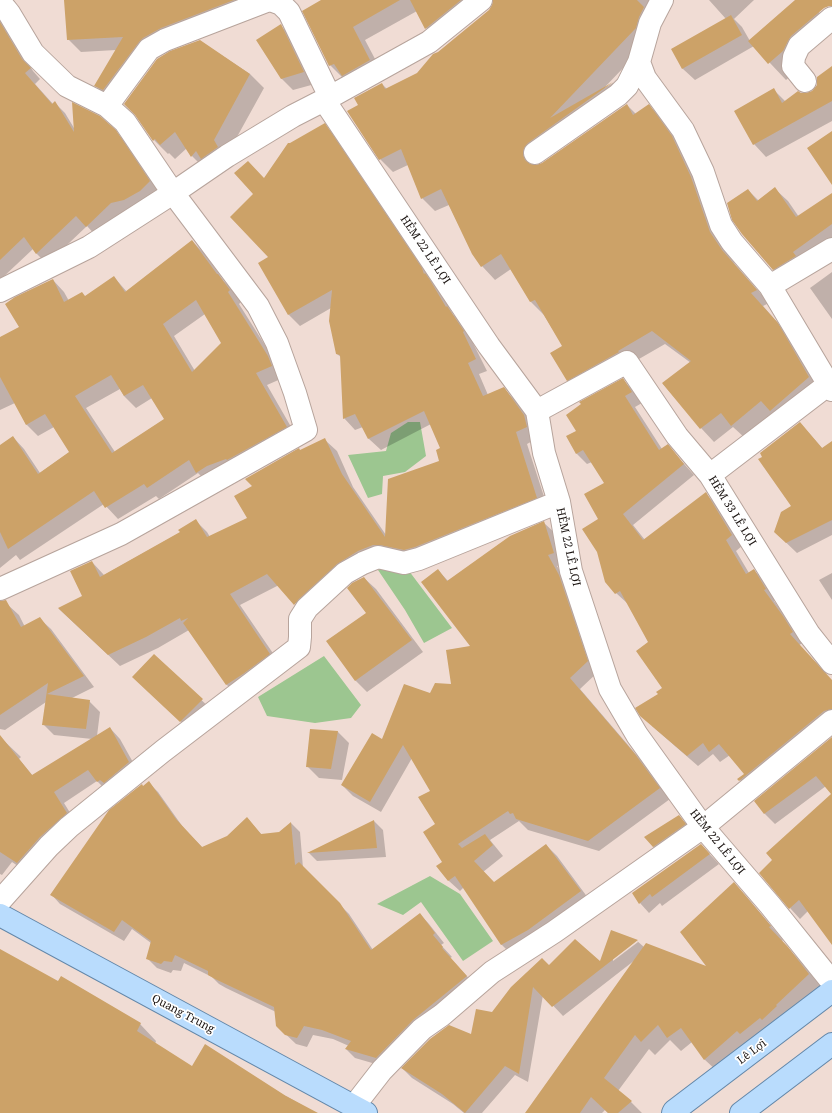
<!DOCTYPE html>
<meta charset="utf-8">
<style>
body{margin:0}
canvas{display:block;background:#f0dcd4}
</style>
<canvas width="832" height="1113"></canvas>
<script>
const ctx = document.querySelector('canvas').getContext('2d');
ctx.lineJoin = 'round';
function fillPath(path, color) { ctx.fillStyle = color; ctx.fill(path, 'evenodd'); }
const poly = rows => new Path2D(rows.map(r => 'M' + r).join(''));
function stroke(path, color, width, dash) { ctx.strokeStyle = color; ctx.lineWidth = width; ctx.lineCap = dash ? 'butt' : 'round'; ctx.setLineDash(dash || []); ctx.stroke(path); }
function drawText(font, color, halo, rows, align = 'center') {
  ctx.font = font + ' "Noto Serif",serif'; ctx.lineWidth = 3.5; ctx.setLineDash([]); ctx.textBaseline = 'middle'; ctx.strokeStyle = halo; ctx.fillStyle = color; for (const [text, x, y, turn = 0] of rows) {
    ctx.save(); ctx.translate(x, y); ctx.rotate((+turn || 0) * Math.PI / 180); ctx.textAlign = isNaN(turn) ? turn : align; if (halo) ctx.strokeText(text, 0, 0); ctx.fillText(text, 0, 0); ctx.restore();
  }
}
fillPath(poly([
 [408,422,420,422,426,456,405,472,383,476,382,494,368,498,348,455,386,451,391,433],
 [391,562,406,567,452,628,424,643,405,610,378,570],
 [324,656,361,705,351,718,315,723,267,716,258,697],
 [430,876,460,894,493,941,463,961,421,902,403,915,377,904]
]), '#9cc690');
fillPath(poly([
 [65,0,281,0,151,54,108,98,96,86,116,50,81,52,68,39],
 [323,0,671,0,649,41,604,88,613,83,625,96,536,161,536,167,542,164,627,105,636,114,649,105,662,119,685,151,723,246,735,264,769,303,763,306,791,338,822,390,745,438,733,427,714,442,701,428,663,384,691,363,665,344,580,393,567,380,563,346,544,315,531,302,511,269,495,280,482,266,473,253,449,205,435,211,422,198,408,165,393,172,380,159,359,105,382,84,387,89,418,74,438,53,490,10,494,1,487,3,439,41,426,28,417,11,365,40,383,74,343,78,330,65],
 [709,0,754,0,734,19,742,27,750,41,797,0,807,0,819,12,832,30,832,33,808,53,804,58,800,68,786,80,754,46,695,80,683,69,672,49,726,19],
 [0,19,7,32,12,37,33,71,40,79,35,84,53,104,55,103,65,113,74,128,115,131,126,142,160,192,97,237,87,226,47,264,36,253,33,249,0,280],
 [281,26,292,37,315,84,293,90,281,78],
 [200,41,250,74,264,88,227,155,206,170,192,156,187,148,175,159,169,153,168,154,154,140],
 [832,67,832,121,766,157,754,144,774,90,786,102,807,94,813,92],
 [324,125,336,136,441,292,453,314,458,319,475,343,473,343,487,371,479,374,488,395,504,389,515,400,535,427,538,438,527,444,548,509,427,558,385,556,306,615,279,585,240,605,281,665,238,696,227,685,189,630,158,648,120,666,59,609,84,596,92,562,104,575,181,532,196,521,207,532,210,537,249,518,254,486,300,451,325,440,337,451,353,487,386,535,441,461,441,449,431,424,381,450,369,439,363,427,355,430,344,418,342,358,337,354,331,308,300,326,289,315,270,257,254,194,248,162,264,179,291,144],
 [775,189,788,201,799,217,832,194,832,246,786,282,773,269,748,190,759,201],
 [192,241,204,253,224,281,230,287,241,302,239,304,280,369,283,378,267,385,298,439,209,484,198,473,159,499,156,496,118,519,104,504,20,560,16,555,0,568,0,446,13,437,24,449,40,473,70,452,54,427,38,436,26,424,15,403,0,410,0,338,20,327,53,280,64,292,69,301,86,297,114,277,127,292],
 [205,314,222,343,195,371,174,336],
 [120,389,124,396,136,408,152,398,165,419,115,452,86,408],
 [832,272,832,319,810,288],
 [623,380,633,390,642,403,635,407,662,449,668,446,694,475,633,525,645,540,706,494,716,504,742,546,736,551,749,573,754,570,764,581,776,599,774,601,794,628,803,643,799,645,832,681,832,724,750,791,739,779,746,774,730,755,720,762,713,754,698,766,652,726,659,694,663,688,649,643,628,603,627,603,616,593,599,520,606,483,592,462,587,464,577,454,567,437,578,431],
 [800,423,823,449,832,442,832,535,797,553,775,532,792,507,764,457],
 [544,523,555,533,565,564,557,566,570,587,598,672,580,689,646,766,670,799,599,851,528,830,519,821,490,840,503,856,483,872,494,883,546,845,557,856,591,902,512,955,501,944,464,887,460,891,449,881,438,866,443,862,436,824,432,792,412,758,381,812,353,796,342,785,382,740,431,694,452,685,471,647,438,570,448,581],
 [832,573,832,600,819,580],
 [364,578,376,589,423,652,367,692,355,680,367,613],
 [8,605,19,615,25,627,40,619,51,629,94,687,70,699,89,701,100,712,97,736,110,728,120,739,139,773,108,792,97,781,64,803,77,824,28,873,12,862,2,875,0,874,0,737,21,757,19,759,33,776,92,739,54,735,43,724,46,702,5,730,0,729,0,609],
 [154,655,213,711,193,733,145,688],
 [311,730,338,732,349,743,342,780,319,778,307,766],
 [832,738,832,793,826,786,775,824,765,814,755,801],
 [149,783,158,792,185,830,203,848,227,837,247,818,262,835,279,833,291,823,300,832,303,868,349,914,373,950,420,914,429,924,444,943,441,945,452,957,450,958,476,986,386,1067,355,1058,346,1049,349,1046,333,1039,313,1035,307,1047,296,1044,277,1026,276,1012,226,988,219,984,212,977,184,963,181,971,173,970,171,973,157,968,148,959,151,943,132,929,124,941,60,904,51,894,143,787],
 [832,794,832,944,808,911,800,919,790,908],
 [679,816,688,826,663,856,653,847],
 [374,821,383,830,386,857,317,861,309,853],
 [701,845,719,864,662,906,660,903,649,913,640,903,633,893],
 [734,884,747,897,783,940,782,941,801,962,822,987,718,1072,704,1059,692,1042,681,1051,670,1040,655,1055,649,1049,618,1091,631,1102,642,1113,608,1113,605,1110,602,1113,527,1113,635,960,563,1016,543,995,528,1082,515,1075,482,1113,464,1113,453,1104,412,1078,402,1068,472,1036,493,1013,549,967,600,963,636,940,644,947,709,969],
 [636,940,638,942,613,961,613,958],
 [0,952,140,1024,156,1041,155,1044,192,1067,286,1096,316,1113,0,1113]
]), '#0003');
fillPath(poly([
 [64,0,234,0,161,28,143,38,139,42,103,90,94,86,123,37,67,40],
 [321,0,400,0,353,27,370,60,342,76,334,64,329,66,302,11],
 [410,0,461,0,425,29],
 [493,0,637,0,644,7,639,17,636,28,550,118,613,82,528,143,524,148,523,154,525,160,530,164,536,165,542,163,627,104,633,115,649,104,672,136,691,177,710,232,722,250,757,290,751,293,778,323,809,377,770,411,761,401,731,426,721,413,700,429,662,383,691,361,652,331,618,351,619,352,567,381,550,353,562,346,535,300,530,302,501,254,481,267,472,254,441,189,421,199,401,149,379,160,347,111,358,105,354,98,382,83,385,89,417,73,433,54,438,52,489,10,492,5],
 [795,0,832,0,832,6,829,6,824,8,791,36,788,41,783,51,768,64,748,41],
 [731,15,742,35,682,69,671,49],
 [0,22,22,59,31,68,25,73,52,104,55,101,74,132,72,102,100,116,116,130,150,181,140,191,124,200,111,203,86,227,76,216,36,254,24,237,0,260],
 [281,24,304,72,281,79,256,40],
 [200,40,250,74,214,140,218,147,201,159,196,151,191,157,175,132,160,145,155,139,153,141,135,115,124,104,157,59,170,51],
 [832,66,832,101,753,145,734,111,774,88,782,103,798,91,801,93,806,93,812,91,817,85,817,77],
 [325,123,422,268,424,274,425,273,430,280,446,307,447,306,464,331,463,332,476,359,468,363,483,396,504,387,524,415,527,427,516,432,537,498,415,547,404,550,380,545,373,545,358,551,337,564,299,599,294,605,267,574,230,594,270,654,243,674,226,685,183,623,188,618,181,621,180,618,146,637,108,655,58,608,82,596,70,571,92,561,100,577,180,532,178,530,196,519,207,537,247,518,234,496,252,486,245,479,299,448,300,450,325,438,342,474,385,537,388,479,439,461,436,450,440,448,424,411,368,439,355,414,343,419,340,355,336,354,329,321,332,290,288,315,258,263,268,257,230,217,253,194,234,173,248,161,264,178,288,143,290,143],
 [832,131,832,185,807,148],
 [775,187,796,217,832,193,832,224,793,252,796,256,773,270,742,234,732,220,727,203,748,189,757,201],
 [192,240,217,274,218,274,230,290,228,292,268,356,272,366,256,373,287,427,227,460,226,459,207,466,196,473,189,460,147,488,144,484,105,508,94,491,8,549,0,532,0,445,13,436,38,474,69,452,45,414,26,425,0,377,0,337,19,327,5,304,15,297,53,279,64,302,82,292,85,296,114,276,125,292],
 [196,300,221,343,192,372,163,324],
 [111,375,124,396,143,385,164,419,112,453,75,396],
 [623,378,632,392,625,396,659,450,668,444,684,464,623,514,643,540,706,492,732,535,726,540,746,574,754,569,766,589,764,590,783,616,793,632,790,634,832,680,832,709,824,711,739,781,737,779,744,774,719,744,709,752,703,743,687,756,640,716,635,708,658,694,656,692,662,688,636,651,648,642,620,591,615,594,605,582,597,552,582,529,598,519,584,494,604,483,583,450,576,454,566,436,576,431,566,415,581,404,579,402],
 [800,422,822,448,832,441,832,520,786,543,774,532,781,512,791,506,758,459,762,457,760,453],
 [544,521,554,553,548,555,559,575,588,661,570,678,635,754,660,788,588,841,516,819,513,813,510,814,508,811,458,844,462,848,485,834,493,845,474,861,494,882,546,844,581,891,528,930,501,945,455,876,448,881,436,866,442,862,423,832,435,824,418,797,430,791,403,745,370,802,341,785,372,733,382,739,404,684,430,693,435,683,451,684,446,650,470,646,421,582,438,569,447,581,510,536],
 [364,577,412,640,355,681,326,641,366,613,347,588,352,583],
 [6,600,21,627,40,617,84,676,47,694,90,700,86,729,42,725,48,683,0,715,0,601],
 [154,654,203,699,180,722,132,677],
 [110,727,129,762,104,783,100,780,97,782,88,770,54,792,67,813,40,837,17,863,0,852,0,735,32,775],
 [310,729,338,731,331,769,306,767],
 [832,737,832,945,799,900,789,909,759,873,772,860,766,853,831,794,816,776,764,814,754,801],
 [149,781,176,819,202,847,227,836,247,817,261,834,279,832,291,822,295,865,299,862,340,903,371,950,420,913,435,933,433,935,443,947,442,948,467,976,413,1020,376,1058,345,1049,351,1041,322,1030,304,1026,297,1038,285,1035,276,1026,274,1007,215,979,208,975,208,971,175,955,172,962,164,961,161,964,146,959,151,941,122,920,114,932,50,895,109,810,142,784,143,786],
 [679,815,686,824,653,847,644,837],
 [374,820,377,848,308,853,307,853],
 [701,844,710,854,652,897,650,894,639,904,632,893],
 [734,882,771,926,769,927,788,947,809,974,776,1005,777,1006,762,1020,760,1018,740,1034,737,1031,704,1060,681,1028,667,1038,658,1025,641,1042,635,1035,604,1078,632,1101,618,1113,608,1113,591,1097,580,1113,525,1113,646,943,706,966,680,932],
 [611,930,638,940,552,1007,533,987,519,1074,505,1066,465,1113,442,1094,401,1068,430,1039,449,1025,471,1034,476,1009,492,1012,511,987,542,958,549,965,575,939,600,961],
 [0,949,58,981,61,976,141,1023,137,1031,192,1066,205,1044,286,1096,318,1113,0,1113]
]), '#cca268');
const minor = poly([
 [270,0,281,4,289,12,330,97],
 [662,0,650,23,639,62,645,78,683,130,703,172,721,225,732,242,770,286,832,390],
 [0,2,9,13,33,53,67,86,107,106,125,122,173,193,258,306,277,343,295,393,306,430,121,534,0,589],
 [805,81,793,66,794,57,799,46,832,18],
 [324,100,489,346,537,411,544,453,559,502,571,571,610,689,637,735,703,827,770,905,832,982],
 [107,106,149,49,165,40,269,0],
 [535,153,618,95,627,86,639,62],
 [770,286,832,249],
 [0,291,89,247,173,193,227,156,293,116,330,97,429,42,481,0],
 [537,411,627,362,677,436,710,475,809,634,832,663],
 [710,475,829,384],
 [0,901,49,846,69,827,163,751,299,647,300,637,300,619,307,608,345,573,363,563,378,557,404,563,419,559,559,502],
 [354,1106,382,1070,422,1029,442,1015,492,972,554,932,703,827,832,721]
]);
const major = poly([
 [0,915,366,1113],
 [673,1113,674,1111,832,991],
 [741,1113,832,1044]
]);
stroke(minor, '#b7a49c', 24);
stroke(major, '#6387a9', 24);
stroke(minor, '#fff', 22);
stroke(major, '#b9dcfd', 22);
drawText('11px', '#1a1310', '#fff', [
 ["HẺM 22 LÊ LỢI",425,250,56],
 ["HẺM 33 LÊ LỢI",732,511,58],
 ["HẺM 22 LÊ LỢI",568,547,78],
 ["HẺM 22 LÊ LỢI",717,842,51],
 ["Quang Trung",183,1014,28],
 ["Lê Lợi",752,1052,-37]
]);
</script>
